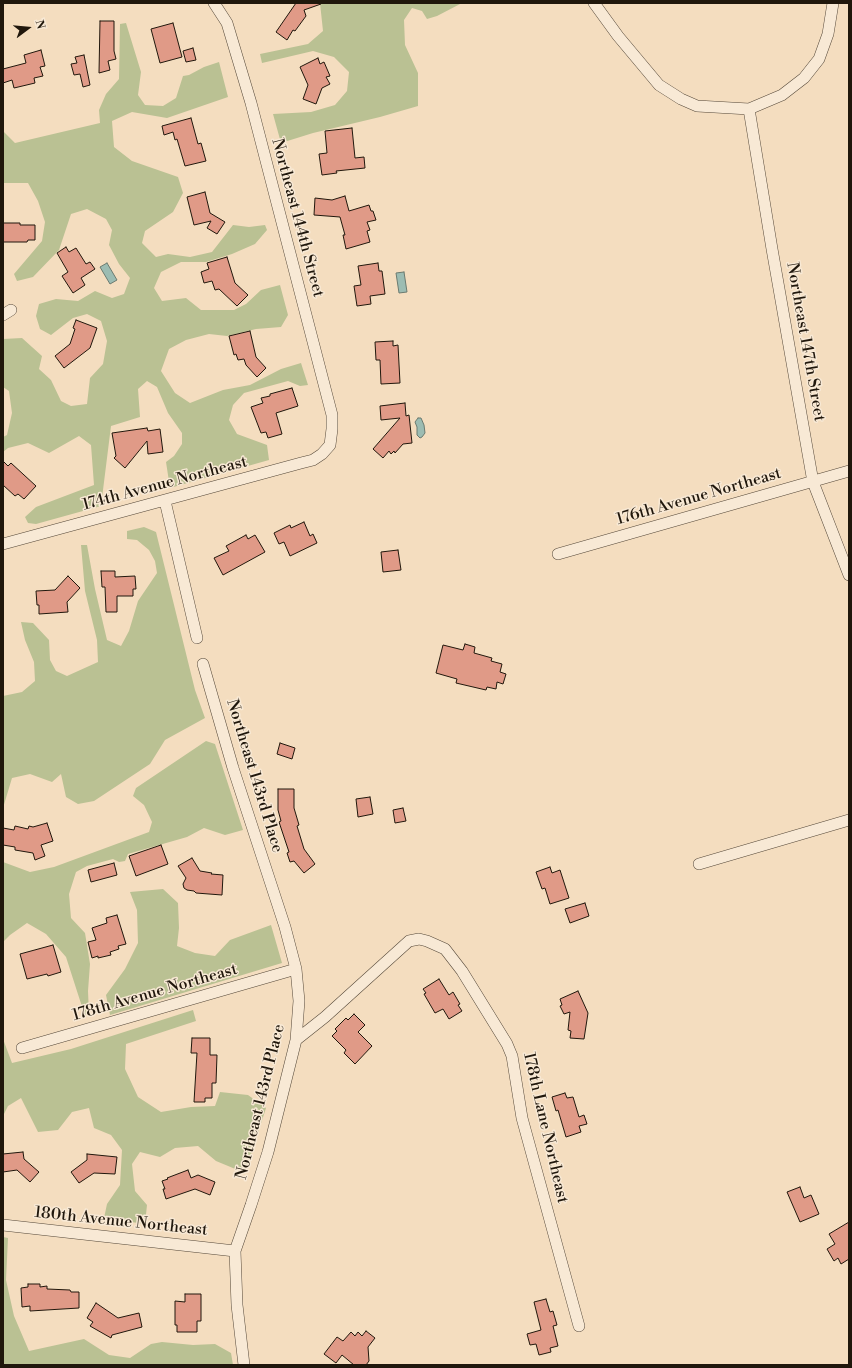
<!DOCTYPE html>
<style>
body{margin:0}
#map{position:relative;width:852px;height:1368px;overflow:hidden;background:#f4ddbf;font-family:"Libre Bodoni",serif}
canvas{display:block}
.frame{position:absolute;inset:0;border:4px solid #20170c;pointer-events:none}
.north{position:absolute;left:8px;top:8px;width:40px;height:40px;-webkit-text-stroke:3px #f8e9d5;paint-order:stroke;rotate:74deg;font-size:11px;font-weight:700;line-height:16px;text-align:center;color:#20170c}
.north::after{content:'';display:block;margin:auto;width:14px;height:18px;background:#20170c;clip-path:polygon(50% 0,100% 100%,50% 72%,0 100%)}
</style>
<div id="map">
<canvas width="852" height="1368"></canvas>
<div class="frame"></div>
<div class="north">N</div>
</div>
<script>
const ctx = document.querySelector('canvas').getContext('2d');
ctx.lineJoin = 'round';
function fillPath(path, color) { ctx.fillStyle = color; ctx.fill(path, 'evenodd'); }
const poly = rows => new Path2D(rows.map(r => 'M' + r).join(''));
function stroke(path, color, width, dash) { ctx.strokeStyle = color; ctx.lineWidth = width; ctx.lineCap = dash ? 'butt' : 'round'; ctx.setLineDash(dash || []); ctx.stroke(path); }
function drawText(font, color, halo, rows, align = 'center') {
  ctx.font = font + ' "Libre Bodoni",serif'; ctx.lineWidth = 3; ctx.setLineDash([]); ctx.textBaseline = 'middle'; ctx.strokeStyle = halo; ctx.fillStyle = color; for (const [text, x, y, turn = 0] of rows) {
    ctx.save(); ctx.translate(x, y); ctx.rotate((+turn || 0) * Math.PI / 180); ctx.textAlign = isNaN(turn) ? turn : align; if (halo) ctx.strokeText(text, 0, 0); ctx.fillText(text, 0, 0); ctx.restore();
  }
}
fillPath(poly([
 [320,3,462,3,437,16,427,19,422,11,412,8,404,20,405,45,418,73,418,106,380,117,313,133,281,143,273,114,311,112,335,105,347,91,349,72,334,57,313,51,262,63,260,54,308,44,323,31],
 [126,23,141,72,138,95,145,105,163,106,176,98,183,76,189,75,204,67,219,62,228,97,167,118,132,112,112,121,114,147,132,161,178,177,183,193,173,212,145,231,142,243,156,257,168,254,190,257,212,252,233,225,249,227,265,225,267,230,255,244,232,254,206,262,181,262,161,272,154,288,162,301,186,298,201,310,234,310,246,304,261,290,280,285,288,315,281,327,256,329,227,336,209,334,186,340,169,349,161,371,175,393,190,403,223,390,250,385,281,369,301,363,308,385,300,386,288,381,244,393,233,405,229,420,237,434,267,445,269,460,170,488,166,462,174,456,182,444,182,433,168,413,157,387,147,381,138,389,140,417,111,426,101,506,36,524,28,523,25,517,36,507,94,485,91,445,79,436,49,453,28,443,8,448,3,452,3,437,7,435,12,413,9,391,3,387,3,339,22,338,42,356,39,369,51,380,61,401,71,406,87,404,90,378,103,364,107,341,101,321,87,314,73,318,51,335,40,329,36,316,39,304,56,299,78,301,95,291,112,298,124,294,130,278,119,264,109,245,112,230,106,219,87,209,71,214,59,250,33,277,17,281,14,274,42,241,45,222,38,201,28,183,3,183,3,131,15,143,100,123,99,110,106,94,119,79,120,24],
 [144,527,156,532,195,690,205,718,165,740,150,764,94,801,78,804,66,797,61,774,52,782,30,774,12,778,3,808,3,696,22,692,35,681,34,662,25,640,21,622,33,623,49,640,50,660,56,671,67,676,98,662,97,640,85,591,81,545,87,545,95,589,107,640,121,646,129,631,138,601,157,573,155,561,149,550,137,540,127,539,127,531],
 [206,741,215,744,243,830,225,835,204,828,187,837,128,854,125,861,119,862,113,859,87,866,76,872,69,894,71,918,85,933,90,964,88,991,89,1014,85,1016,66,957,46,934,27,923,10,935,3,942,3,862,30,872,54,867,149,832,152,822,144,805,133,796,136,788],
 [163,889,178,903,179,928,177,946,195,953,215,956,230,940,271,925,282,963,110,1015,106,995,125,969,138,943,137,910,130,892],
 [193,1010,196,1021,126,1044,125,1069,138,1097,161,1112,191,1107,215,1106,220,1092,248,1095,266,1108,245,1173,216,1161,198,1146,175,1148,160,1157,140,1152,132,1164,135,1191,147,1205,145,1224,104,1218,107,1204,120,1185,122,1150,111,1135,94,1128,89,1108,72,1112,58,1130,38,1132,21,1098,8,1106,3,1116,3,1039,12,1063,71,1049],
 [3,1237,8,1238,6,1280,14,1316,29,1351,84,1339,109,1355,130,1358,151,1344,162,1342,193,1345,215,1344,231,1353,233,1365,3,1365]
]), '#bac193');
const water = poly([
 [107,263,117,280,110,284,100,267,107,263],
 [404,272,407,292,399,293,396,273,404,272],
 [418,418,421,418,424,425,425,433,422,437,420,438,417,435,417,427,415,422,418,418]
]);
fillPath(water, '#9cbcb2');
stroke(water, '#6a7a70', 1);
const building = poly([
 [296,3,321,3,321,4,304,10,306,16,295,31,293,30,287,40,276,32,296,3],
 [100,21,114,21,114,51,116,59,108,61,110,70,99,73,100,21],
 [173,23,182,57,160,63,151,29,173,23],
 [193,48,196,60,186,62,183,51,193,48],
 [41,50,45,66,40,67,43,76,34,78,35,83,14,88,12,80,3,83,3,69,26,63,24,55,41,50],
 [84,55,90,85,83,87,80,74,74,75,71,64,77,63,75,57,84,55],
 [318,58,320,64,324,62,330,76,326,77,330,84,322,88,316,104,303,99,308,85,300,67,318,58],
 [191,118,198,144,201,143,206,161,185,166,177,139,175,140,173,132,164,135,162,126,191,118],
 [352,128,355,158,364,157,365,168,336,171,337,173,322,175,319,154,327,153,325,131,352,128],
 [205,192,210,213,225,222,217,234,207,228,211,221,194,225,187,197,205,192],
 [345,196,349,211,369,205,371,211,373,211,376,220,367,222,370,230,367,231,370,242,346,249,343,235,345,235,340,217,314,215,315,198,332,200,345,196],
 [3,223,20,223,20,225,35,225,35,240,28,240,27,242,3,242,3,223],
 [66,247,69,252,76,248,86,264,90,262,95,269,81,278,85,285,73,293,62,276,68,272,57,253,66,247],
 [227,257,235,283,248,295,237,306,219,289,215,290,212,281,204,283,201,272,209,269,207,263,227,257],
 [378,263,379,271,382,271,385,294,370,296,371,304,357,306,354,286,361,285,358,266,378,263],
 [76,320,97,328,90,348,64,368,55,356,70,344,75,329,73,328,76,320],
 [250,331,256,357,266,368,257,377,246,365,244,359,238,360,236,354,234,355,229,336,250,331],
 [393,341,393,346,398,345,400,383,381,384,380,360,376,360,375,342,393,341],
 [292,388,298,406,276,413,282,434,268,438,266,432,261,433,251,407,263,403,261,398,270,396,270,394,292,388],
 [405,403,406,416,409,415,412,443,403,444,395,453,394,451,391,454,389,451,383,458,373,449,400,418,381,420,380,406,405,403],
 [147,428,148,431,160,429,163,452,148,454,147,441,125,468,114,458,116,456,112,433,147,428],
 [3,461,8,466,11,463,36,486,24,499,18,494,15,496,3,485,3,461],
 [304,522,310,536,313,534,317,543,290,556,284,542,279,544,274,533,290,525,291,528,304,522],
 [246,535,248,539,255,535,265,552,223,575,214,558,229,551,226,546,246,535],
 [398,550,401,570,383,572,381,552,398,550],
 [101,571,115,571,115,577,135,576,136,589,133,589,133,596,117,596,117,612,106,612,105,587,102,587,101,571],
 [68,576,80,588,67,602,68,612,39,614,39,605,37,605,36,591,55,590,68,576],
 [465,644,475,647,474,653,492,658,491,661,502,664,500,672,506,674,503,684,497,682,496,689,487,687,486,690,456,683,457,679,436,673,443,645,463,650,465,644],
 [280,743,295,748,292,759,277,754,280,743],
 [278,789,294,789,294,808,299,825,297,826,304,849,315,864,304,873,294,861,290,862,287,853,289,852,279,822,281,821,278,810,278,789],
 [370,797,373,814,358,817,356,799,370,797],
 [403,808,406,821,395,823,393,810,403,808],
 [47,823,53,841,41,845,45,856,35,860,33,853,15,850,15,847,3,845,3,828,14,830,15,826,28,829,29,826,33,827,47,823],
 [161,845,168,864,136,876,129,856,161,845],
 [192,858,200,871,212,873,211,874,223,875,222,895,196,893,194,891,187,890,184,888,183,884,186,878,178,866,192,858],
 [114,863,117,875,91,882,88,870,114,863],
 [550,867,552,873,560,870,569,898,550,904,545,888,542,889,536,872,550,867],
 [585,903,589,916,570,923,565,909,585,903],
 [117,915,126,944,118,946,119,949,110,952,111,955,98,958,98,956,92,958,88,942,96,940,92,928,107,923,106,918,117,915],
 [53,945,61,972,48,976,47,974,27,979,20,954,53,945],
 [439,979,449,995,453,992,460,1004,458,1005,462,1011,449,1019,443,1009,435,1013,424,994,426,993,423,989,439,979],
 [578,991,588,1013,584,1039,570,1038,571,1031,568,1030,570,1012,564,1014,560,1006,562,1005,560,999,578,991],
 [354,1014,365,1025,358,1032,372,1046,355,1064,344,1053,346,1050,332,1036,337,1031,335,1029,346,1018,348,1020,354,1014],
 [192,1038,210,1038,210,1055,217,1055,216,1083,212,1083,212,1098,205,1098,205,1102,194,1102,197,1053,191,1053,192,1038],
 [565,1093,567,1098,573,1097,579,1117,584,1115,587,1124,579,1126,581,1132,566,1137,558,1110,556,1111,552,1097,565,1093],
 [23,1152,24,1159,39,1172,30,1182,17,1170,3,1172,3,1154,23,1152],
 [87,1154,117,1157,115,1174,94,1173,79,1183,71,1172,87,1160,87,1154],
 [188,1170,191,1178,198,1175,215,1182,210,1195,195,1189,166,1199,163,1189,165,1189,162,1181,168,1179,167,1178,188,1170],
 [800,1187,804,1198,811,1195,819,1214,800,1222,787,1192,800,1187],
 [849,1222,849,1259,841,1264,838,1258,834,1261,827,1249,835,1244,829,1234,849,1222],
 [28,1284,40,1284,40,1287,47,1286,47,1289,70,1290,71,1292,79,1292,79,1308,30,1311,30,1306,22,1307,21,1288,28,1287,28,1284],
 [185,1294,201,1294,201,1321,197,1321,197,1332,177,1332,177,1325,175,1325,175,1301,185,1302,185,1294],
 [546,1299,550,1312,553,1311,557,1325,553,1326,558,1346,550,1348,551,1352,539,1355,536,1344,530,1345,527,1334,541,1330,534,1302,546,1299],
 [96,1303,118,1318,139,1313,142,1327,112,1335,111,1338,90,1326,93,1322,87,1318,96,1303],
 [366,1331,375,1338,368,1347,369,1361,366,1365,354,1365,342,1355,336,1363,324,1354,337,1337,343,1341,351,1332,355,1336,358,1332,362,1336,366,1331]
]);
fillPath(building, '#e09a87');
stroke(building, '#20170c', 1);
const minor = poly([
 [594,3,618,36,659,85,681,99,697,106,749,109,782,95,804,78,819,59,828,34,833,3],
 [749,109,772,249,813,482,849,575],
 [3,315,11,310],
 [165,501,197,638],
 [3,544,301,463,313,460,322,454,330,445,332,429,332,415,251,103,227,23,214,3],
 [558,554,849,471],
 [203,664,233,768,285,927,296,969,299,1001,296,1040,268,1152,251,1205,235,1251,237,1305,244,1365],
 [699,864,849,820],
 [296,1040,325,1017,409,941,419,939,427,941,445,949,462,971,507,1044,512,1056,522,1118,579,1326],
 [22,1048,296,969],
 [3,1225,235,1251]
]);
stroke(minor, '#554839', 12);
stroke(minor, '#f8e9d5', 11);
drawText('16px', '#20170c', '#f8e9d5', [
 ["Northeast 144th Street",297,218,75],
 ["Northeast 147th Street",805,342,80],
 ["174th Avenue Northeast",165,484,-15],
 ["176th Avenue Northeast",699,497,-16],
 ["Northeast 143rd Place",254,776,73],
 ["178th Avenue Northeast",155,993,-16],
 ["Northeast 143rd Place",261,1102,-76],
 ["178th Lane Northeast",545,1128,77],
 ["180th Avenue Northeast",121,1222,6]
]);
</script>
